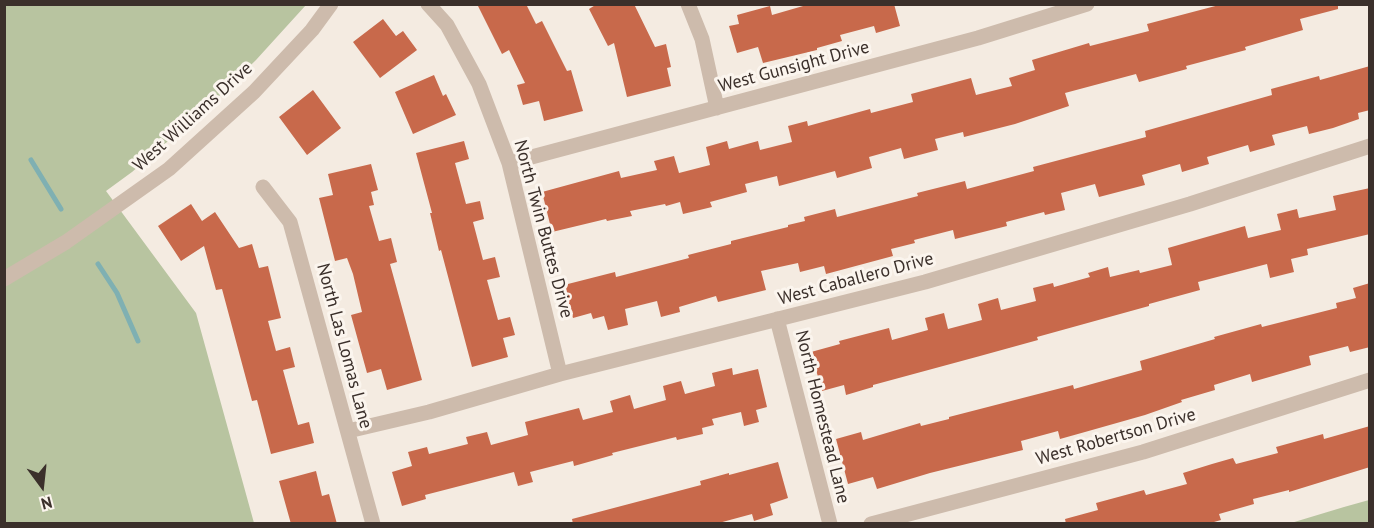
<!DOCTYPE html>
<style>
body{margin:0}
#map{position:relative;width:1374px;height:528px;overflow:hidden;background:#f4ebe1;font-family:"PT Sans",sans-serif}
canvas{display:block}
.frame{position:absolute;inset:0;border:6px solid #3b302b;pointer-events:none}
.north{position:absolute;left:12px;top:456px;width:60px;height:60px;-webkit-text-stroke:4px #fbf5ee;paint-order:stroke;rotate:165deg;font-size:16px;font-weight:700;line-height:24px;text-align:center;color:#3b302b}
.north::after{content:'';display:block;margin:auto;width:21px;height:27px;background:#3b302b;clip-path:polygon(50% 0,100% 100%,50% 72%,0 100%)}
</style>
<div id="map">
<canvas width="1374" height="528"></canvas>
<div class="frame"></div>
<div class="north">N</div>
</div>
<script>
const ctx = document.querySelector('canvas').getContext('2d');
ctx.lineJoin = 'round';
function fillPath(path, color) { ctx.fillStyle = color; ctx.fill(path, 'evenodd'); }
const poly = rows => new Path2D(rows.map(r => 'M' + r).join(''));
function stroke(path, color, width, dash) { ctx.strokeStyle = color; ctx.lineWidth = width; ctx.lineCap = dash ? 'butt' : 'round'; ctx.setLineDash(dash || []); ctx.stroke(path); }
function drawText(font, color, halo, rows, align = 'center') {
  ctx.font = font + ' "PT Sans",sans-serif'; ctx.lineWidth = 6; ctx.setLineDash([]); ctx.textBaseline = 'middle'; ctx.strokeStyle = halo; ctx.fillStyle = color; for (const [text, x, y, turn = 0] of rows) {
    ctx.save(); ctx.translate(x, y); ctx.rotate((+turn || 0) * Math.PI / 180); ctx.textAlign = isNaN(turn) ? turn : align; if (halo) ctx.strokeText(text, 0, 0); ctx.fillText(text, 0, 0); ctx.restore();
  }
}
fillPath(poly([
 [4,5,306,5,256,60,209,106,132,172,106,191,196,313,254,523,5,523],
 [1369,500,1369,523,1291,523,1344,507]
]), '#b8c4a0');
stroke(poly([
 [31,160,61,209],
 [98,264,117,293,138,341]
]), '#7fb0b2', 5);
fillPath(poly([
 [477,4,526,4,536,24,542,21,567,71,571,70,583,111,544,121,539,101,523,105,517,85,525,83,509,50,502,54],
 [597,4,634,4,655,47,666,44,671,67,667,68,671,86,627,97,614,43,608,46,589,9],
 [810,4,894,4,900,26,876,33,874,26,840,35,842,41,817,48,817,50,763,63,758,47,737,53,729,26,739,24,737,15,770,6,772,15],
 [1223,4,1338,4,1338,9,1300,19,1303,30,1245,47,1246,50,1186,66,1187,69,1139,82,1136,74,1065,93,1069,106,1015,124,964,137,963,132,935,139,938,150,904,159,901,148,869,157,872,168,837,178,835,171,779,186,777,176,745,184,747,192,710,202,712,207,683,214,680,202,666,206,665,204,630,211,632,216,607,221,606,219,552,232,542,192,619,171,621,178,657,170,654,161,674,156,679,173,710,165,706,147,727,141,729,149,758,141,760,150,792,142,788,126,807,121,808,126,870,109,871,113,913,102,911,94,971,78,976,95,1012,86,1009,78,1035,70,1032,60,1089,43,1090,46,1149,31,1147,24],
 [383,19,396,36,403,31,417,50,380,78,353,42],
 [1370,66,1370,110,1358,113,1359,119,1333,128,1309,134,1307,126,1272,135,1275,145,1250,152,1248,145,1207,157,1209,164,1182,172,1180,164,1142,175,1145,185,1099,197,1095,184,1061,193,1065,210,1045,215,1044,212,1006,222,1007,226,955,239,953,230,914,240,915,243,891,249,893,256,826,274,824,266,800,272,798,263,761,271,766,290,718,302,716,296,679,307,680,312,661,317,657,301,625,309,628,325,608,330,604,316,593,319,591,313,573,318,564,285,615,272,616,277,689,258,688,255,731,244,731,241,788,227,788,225,805,221,804,217,835,209,837,217,918,196,917,193,965,181,967,189,1034,171,1033,167,1146,137,1145,131,1272,95,1271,89,1319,76,1320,80],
 [434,75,443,96,446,94,456,115,413,134,395,92],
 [313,90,341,128,307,155,279,117],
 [464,141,469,159,455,163,466,204,480,201,484,219,473,222,483,260,495,257,500,277,487,280,498,320,510,317,515,335,503,338,508,357,472,367,441,250,439,251,430,213,432,213,416,153],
 [371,164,378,190,371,192,374,205,369,206,379,241,391,238,397,262,390,264,422,380,387,390,381,369,367,373,351,315,362,312,353,274,347,258,335,261,319,198,333,195,328,174],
 [1370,188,1370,234,1307,249,1308,255,1291,259,1294,272,1270,278,1267,264,1198,282,1200,290,1149,304,1149,306,1037,337,1038,340,980,356,873,385,873,387,846,395,844,385,822,391,811,352,840,344,839,341,889,328,892,340,928,330,925,318,944,313,948,329,982,320,978,304,998,298,1001,310,1036,301,1033,288,1053,283,1054,287,1090,277,1088,273,1108,267,1110,277,1139,270,1140,273,1172,265,1168,248,1245,226,1248,238,1281,230,1277,214,1297,209,1299,218,1336,210,1333,196],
 [191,204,202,221,215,212,239,248,252,244,259,268,268,266,281,318,268,321,276,351,290,347,295,367,283,370,298,425,309,422,314,443,271,454,257,400,252,401,222,289,216,290,204,246,181,261,158,226],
 [1370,283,1370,347,1350,352,1348,346,1309,356,1311,365,1252,382,1250,374,1214,385,1215,390,1181,400,1182,402,1145,415,1085,432,1060,439,1058,431,1021,441,1023,450,930,473,877,489,873,477,848,484,836,439,861,432,863,440,920,423,921,426,949,419,949,417,1073,385,1074,389,1142,370,1140,361,1215,339,1214,337,1261,324,1262,327,1337,308,1336,303,1356,298,1353,288],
 [732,368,733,375,758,369,767,407,756,410,759,422,744,426,741,412,712,419,714,425,702,428,703,434,677,440,676,437,612,453,613,455,574,466,573,461,530,472,533,482,518,486,514,472,425,495,426,499,402,506,392,472,412,466,408,452,427,447,429,454,468,444,466,437,487,432,491,445,528,435,525,422,579,408,583,420,613,412,610,401,630,395,634,409,666,400,663,386,681,381,685,394,715,386,712,373],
 [1370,426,1370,467,1289,492,1289,490,1253,499,1254,504,1219,514,1221,520,1207,524,1066,524,1065,519,1098,510,1096,503,1144,490,1146,495,1187,484,1183,473,1212,464,1233,458,1236,464,1278,453,1276,447,1323,434,1324,439],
 [778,462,788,498,770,504,773,515,754,521,752,514,715,524,573,524,572,519,701,485,700,481,729,473,729,475],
 [316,471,322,496,329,494,337,524,291,524,279,481]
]), '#c8694b');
stroke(poly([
 [428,4,447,25,479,84,509,163,560,374],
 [688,4,702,39,717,108],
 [509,163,978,38,1087,4],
 [263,187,290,222,373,524],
 [4,279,66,242,169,169,254,92,312,30,331,4],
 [777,319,830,524],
 [348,431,429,412,560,374,925,282,1190,204,1370,146],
 [871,524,1143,452,1370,380]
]), '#cdbbac', 15);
drawText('18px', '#3b302b', '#fbf5ee', [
 ["West Gunsight Drive",794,67,-15],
 ["West Williams Drive",193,117,-42],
 ["North Twin Buttes Drive",543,229,75],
 ["West Caballero Drive",856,279,-15],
 ["North Las Lomas Lane",344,346,75],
 ["North Homestead Lane",822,417,76],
 ["West Robertson Drive",1116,437,-16]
]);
</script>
